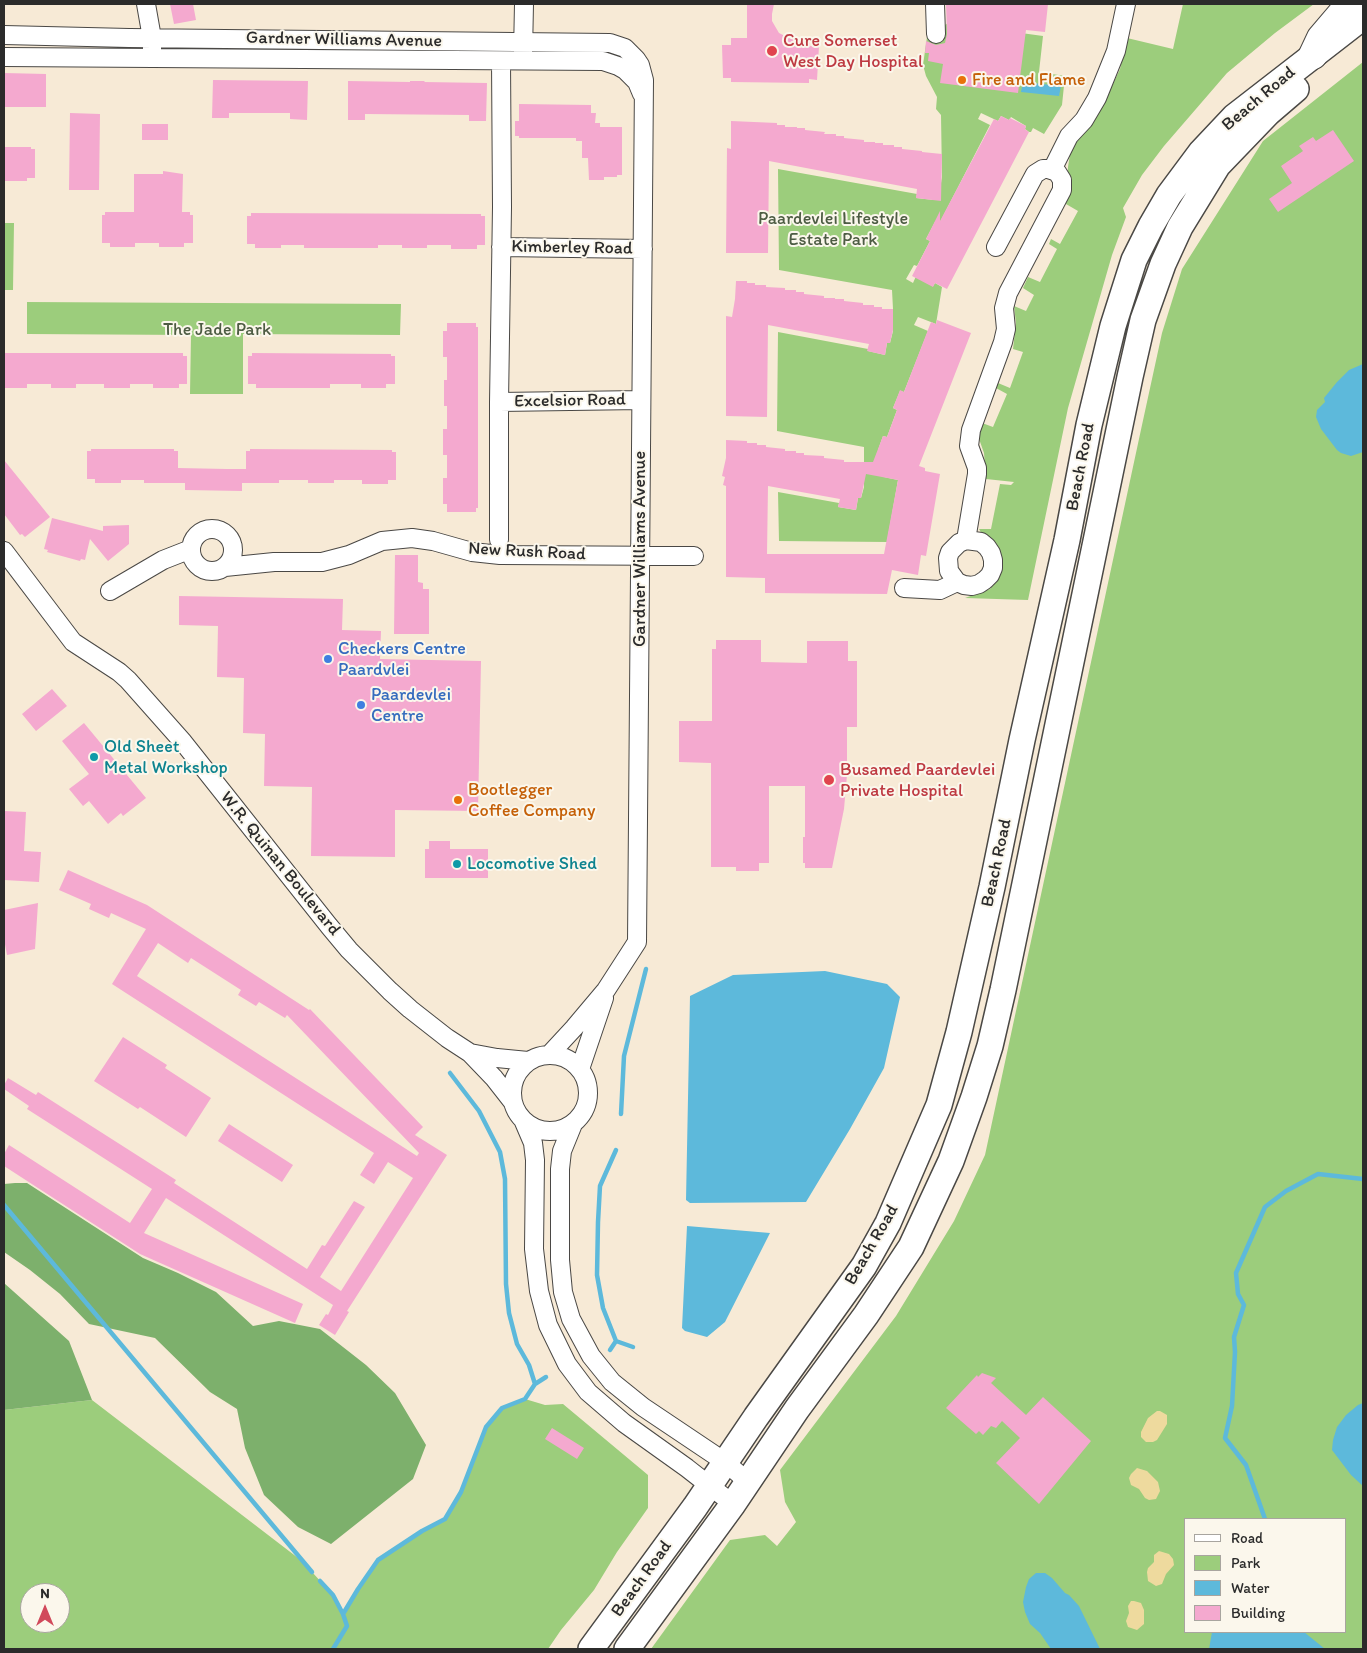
<!DOCTYPE html>
<style>
body{margin:0}
#map{position:relative;width:1367px;height:1653px;overflow:hidden;background:#f7ead6;font-family:Itim,sans-serif}
canvas{display:block}
.frame{position:absolute;inset:0;border:5px solid #2b2b2b;pointer-events:none}
.legend{position:absolute;left:1184px;top:1518px;width:162px;height:115px;box-sizing:border-box;background:#fbf7ec;border:1px solid #a8a59f;margin:0;padding:6px 9px;list-style:none;font-size:15px;color:#2b2b2b}
.legend li{display:flex;align-items:center;gap:10px;height:25px}
.legend b{width:25px;border:1px solid #a8a59f}
.north{position:absolute;left:20px;top:1583px;width:50px;height:50px;box-sizing:border-box;background:#fbf7ec;border:1px solid #a8a59f;border-radius:50%;rotate:0deg;font-size:14px;font-weight:700;line-height:20px;text-align:center;color:#2b2b2b}
.north::after{content:'';display:block;margin:auto;width:18px;height:22px;background:#d1495b;clip-path:polygon(50% 0,100% 100%,50% 72%,0 100%)}
</style>
<div id="map">
<canvas width="1367" height="1653"></canvas>
<div class="frame"></div>
<ul class="legend">
<li><b style="height:6px;background:#fff"></b>Road</li>
<li><b style="height:14px;background:#9ccd7c"></b>Park</li>
<li><b style="height:14px;background:#5db9db"></b>Water</li>
<li><b style="height:14px;background:#f4a9cf"></b>Building</li>
</ul>
<div class="north">N</div>
</div>
<script>
const ctx = document.querySelector('canvas').getContext('2d');
ctx.lineJoin = 'round';
function fillPath(path, color) { ctx.fillStyle = color; ctx.fill(path, 'evenodd'); }
const poly = rows => new Path2D(rows.map(r => 'M' + r).join(''));
function stroke(path, color, width, dash) { ctx.strokeStyle = color; ctx.lineWidth = width; ctx.lineCap = dash ? 'butt' : 'round'; ctx.setLineDash(dash || []); ctx.stroke(path); }
function drawText(font, color, halo, rows, align = 'center') {
  ctx.font = font + ' Itim,sans-serif'; ctx.lineWidth = 4; ctx.setLineDash([]); ctx.textBaseline = 'middle'; ctx.strokeStyle = halo; ctx.fillStyle = color; for (const [text, x, y, turn = 0] of rows) {
    ctx.save(); ctx.translate(x, y); ctx.rotate((+turn || 0) * Math.PI / 180); ctx.textAlign = isNaN(turn) ? turn : align; if (halo) ctx.strokeText(text, 0, 0); ctx.fillText(text, 0, 0); ctx.restore();
  }
}
fillPath(poly([
 [1183,4,1314,4,1275,33,1227,73,1164,146,1142,175,1123,208,1126,217,1112,255,1068,408,1028,600,965,598,990,589,998,580,1001,568,979,529,991,529,1000,484,1011,485,1014,482,986,479,984,453,978,436,982,423,993,427,1007,394,996,388,998,383,1010,388,1023,352,1013,349,1016,323,1014,306,1026,311,1034,295,1023,288,1028,277,1040,282,1057,249,1049,244,1051,239,1060,244,1078,211,1066,204,1068,167,1070,154,1075,142,1086,131,1110,90,1120,69,1127,38,1173,49],
 [948,23,1043,36,1039,72,1065,76,1062,105,1044,134,1033,128,1031,132,1029,132,1025,129,1026,126,1011,117,1009,120,1001,116,998,121,981,113,978,119,990,125,939,224,935,222,926,239,930,241,917,266,914,265,906,279,913,283,917,274,933,286,935,283,942,287,936,324,918,317,914,325,928,331,904,392,900,391,893,408,897,410,887,437,883,436,878,450,884,477,898,480,887,542,779,541,778,492,839,503,838,507,856,510,858,498,861,498,864,487,864,447,777,431,778,332,868,349,868,351,885,355,887,343,890,343,893,331,893,309,892,290,779,270,778,169,917,194,916,198,934,200,936,188,940,189,942,177,941,115,936,109,937,97,926,76,923,65,927,37],
 [1363,62,1363,1649,651,1649,730,1540,765,1535,777,1546,796,1522,785,1502,780,1470,896,1316,954,1221,985,1155,1142,425,1162,333,1182,269,1263,141],
 [1186,1519,1346,1519,1346,1632,1186,1632],
 [4,223,14,223,13,290,4,290],
 [27,302,401,304,400,335,243,334,243,394,190,394,191,335,27,334],
 [525,1399,545,1405,563,1404,648,1475,648,1508,617,1552,594,1590,561,1630,548,1649,4,1649,4,1410,92,1400,302,1561,333,1595,343,1614,358,1589,378,1560,422,1531,445,1519,461,1492,486,1427,502,1408],
 [30,1593,60,1593,60,1623,30,1623]
]), '#9ccd7c');
fillPath(poly([
 [15,1183,27,1183,143,1258,178,1273,216,1292,253,1326,279,1321,320,1329,366,1365,395,1393,426,1445,413,1479,331,1544,298,1527,264,1495,245,1448,237,1409,210,1392,155,1338,89,1324,60,1294,30,1270,4,1252,4,1184],
 [4,1283,69,1341,92,1400,4,1410]
]), '#7db06c');
fillPath(poly([
 [1157,1411,1160,1411,1167,1415,1167,1424,1157,1440,1153,1442,1146,1442,1141,1437,1141,1432,1148,1418],
 [1137,1468,1147,1471,1158,1482,1160,1491,1156,1499,1149,1500,1145,1498,1139,1489,1131,1485,1129,1478,1131,1474],
 [1159,1551,1169,1554,1173,1559,1174,1565,1166,1574,1162,1584,1156,1586,1148,1581,1147,1572,1148,1568,1154,1562,1154,1555],
 [1131,1601,1134,1601,1141,1603,1144,1610,1144,1624,1137,1630,1128,1627,1126,1621,1129,1613,1128,1606]
]), '#eeda9e');
fillPath(poly([
 [1023,82,1061,86,1059,96,1021,92],
 [1363,364,1363,452,1351,456,1341,453,1337,450,1321,429,1316,417,1317,410,1325,402,1324,398,1337,382,1349,370],
 [825,971,887,984,900,997,884,1068,850,1129,806,1202,690,1203,686,1200,690,996,733,975],
 [687,1226,770,1233,725,1322,707,1337,685,1331,682,1328],
 [1363,1403,1363,1486,1351,1475,1332,1450,1333,1440,1337,1427,1346,1415,1358,1405],
 [1036,1573,1045,1573,1052,1578,1065,1593,1069,1595,1079,1606,1100,1649,1051,1649,1040,1633,1030,1624,1025,1612,1023,1602,1026,1587,1029,1579],
 [1212,1632,1304,1632,1325,1649,1209,1649]
]), '#5db9db');
stroke(poly([
 [621,1114,624,1056,646,969],
 [4,1205,312,1572],
 [616,1341,633,1347],
 [610,1350,616,1341,603,1308,597,1275,598,1222,600,1186,616,1150],
 [535,1384,546,1377],
 [1265,1519,1246,1465,1225,1438,1232,1406,1235,1352,1234,1337,1244,1305,1238,1294,1236,1273,1265,1207,1286,1191,1318,1174,1363,1179],
 [320,1581,333,1595,343,1614,347,1626,333,1649],
 [343,1614,358,1589,378,1560,422,1531,445,1519,461,1492,486,1427,502,1408,525,1399,535,1384,529,1365,517,1344,509,1313,506,1284,505,1179,500,1152,479,1111,450,1073]
]), '#5db9db', 4.5);
fillPath(poly([
 [170,4,193,4,196,20,174,24],
 [747,4,774,4,772,14,772,21,779,33,791,39,798,39,810,37,810,46,819,46,817,80,809,79,809,83,731,82,731,78,723,78,722,45,731,45,731,38,747,38],
 [946,4,1048,4,1045,32,1026,30,1018,93,940,83,943,64,928,61,929,53,925,53,926,41,936,45,945,43,947,34],
 [4,73,46,74,46,107,4,107],
 [213,80,308,81,307,120,290,119,290,113,229,113,229,118,212,118],
 [348,81,410,82,410,81,425,81,424,82,487,83,486,121,469,121,469,115,365,114,365,120,348,120],
 [519,104,591,105,591,113,596,113,595,123,600,123,600,127,622,127,622,175,617,175,617,177,604,177,604,180,589,180,588,158,582,158,582,141,576,141,576,138,519,138,519,136,515,136,515,121,519,121],
 [70,113,100,114,99,190,69,190],
 [1001,116,1009,120,1010,118,1026,126,1025,129,1029,132,947,289,935,283,933,287,912,276,930,241,926,239,940,211,940,221,994,119,998,121],
 [731,121,777,123,777,125,785,125,785,127,797,127,797,128,805,128,805,130,825,132,824,134,836,134,836,136,844,136,844,138,864,140,864,142,875,142,875,143,883,143,883,145,894,145,894,147,902,147,902,149,922,151,922,152,942,154,941,201,916,198,917,189,769,161,768,253,726,253,727,148,731,149],
 [142,124,168,124,168,140,142,140],
 [1333,130,1354,161,1278,212,1269,199,1292,183,1281,166,1303,151,1299,146,1313,137,1316,141],
 [4,147,31,147,31,149,35,149,35,178,27,178,27,181,4,181],
 [163,171,183,174,182,212,190,212,190,215,193,215,193,243,184,243,184,247,159,247,159,243,135,243,135,247,110,247,110,243,102,243,102,215,105,215,105,212,134,212,134,174,163,174],
 [251,213,481,214,481,216,485,216,485,245,477,245,477,249,451,249,451,245,427,245,427,248,402,248,402,245,378,245,378,248,304,248,304,245,281,245,281,248,255,248,255,244,247,244,247,216,251,216],
 [736,281,747,281,747,283,755,283,755,285,766,285,766,287,785,288,785,290,796,290,796,292,804,292,804,294,824,296,824,298,835,298,835,299,844,299,844,301,863,303,863,305,874,305,874,307,882,307,882,309,893,309,893,330,890,343,887,343,885,355,867,351,869,344,768,325,767,417,726,416,726,316,732,317,735,299],
 [937,320,971,333,919,466,925,468,925,471,940,474,926,556,921,555,918,575,892,570,887,594,765,593,765,578,726,577,726,486,723,485,725,477,722,476,726,458,726,440,747,441,747,443,757,443,757,445,766,445,766,447,785,449,785,451,796,451,796,453,804,453,804,455,824,456,824,458,844,460,844,462,873,462,883,436,887,437,897,410,893,408,900,390,904,392,931,322,936,324],
 [866,474,898,480,884,554,767,554,768,486,840,499,838,507,856,510,858,498,861,498],
 [447,323,476,323,476,327,478,327,478,508,476,508,476,512,447,512,447,504,443,504,443,478,447,478,447,455,443,455,443,429,447,429,447,406,444,406,444,380,447,380,447,357,443,357,443,331,447,331],
 [4,353,183,353,183,356,187,356,187,384,179,384,179,388,153,388,153,384,130,384,130,388,104,388,104,384,76,384,76,388,51,388,51,384,27,384,27,388,4,388],
 [252,353,391,354,391,356,395,356,395,384,386,384,386,388,361,388,361,384,330,384,330,388,256,388,256,384,248,384,248,356,252,356],
 [91,449,174,449,174,451,178,451,178,468,227,469,246,469,246,451,250,451,250,449,392,450,392,452,396,452,396,480,388,480,388,484,362,484,362,480,334,480,334,483,308,483,308,480,279,480,279,483,242,483,242,491,185,490,185,483,144,483,144,480,121,480,121,483,95,483,95,479,87,479,87,451,91,451],
 [4,460,50,517,25,537,22,534,20,535,4,514],
 [52,518,103,531,103,526,129,525,129,544,108,561,90,539,85,560,81,559,80,561,47,552,48,550,44,549],
 [395,555,418,555,418,582,423,583,423,589,429,589,429,634,394,634],
 [179,596,343,599,342,630,381,631,380,659,481,661,478,811,395,810,395,857,311,856,312,787,264,786,265,734,243,733,244,678,217,677,218,626,179,625],
 [716,640,761,640,761,662,807,663,807,641,848,641,848,661,857,661,857,727,847,727,847,775,844,809,832,868,805,868,805,863,803,863,803,837,805,837,805,786,769,786,769,863,759,863,759,871,736,871,736,867,711,867,711,763,679,762,679,721,712,721,712,649,716,649],
 [52,689,67,706,36,731,22,714],
 [84,723,146,798,123,816,121,813,108,824,89,801,83,806,69,789,89,774,62,741],
 [4,811,26,812,24,851,41,852,39,882,4,880],
 [429,841,450,841,450,849,488,849,488,878,425,878,425,849,429,849],
 [68,870,147,905,309,1010,310,1009,423,1127,415,1135,447,1155,347,1311,349,1312,335,1335,319,1325,326,1314,328,1315,333,1305,166,1198,144,1233,303,1304,295,1323,140,1254,4,1166,4,1154,9,1145,130,1223,152,1189,27,1109,29,1106,4,1089,4,1085,8,1078,36,1095,38,1092,176,1180,174,1183,307,1269,322,1245,325,1246,354,1201,365,1207,320,1277,341,1291,413,1178,388,1162,374,1184,360,1175,374,1153,112,984,146,929,111,913,109,918,89,909,91,904,59,890],
 [158,943,188,963,191,958,241,990,238,995,256,1006,259,1002,285,1018,287,1015,419,1153,417,1156,137,976],
 [38,903,35,949,7,955,4,939,4,910],
 [123,1037,167,1065,165,1068,211,1098,186,1137,140,1107,138,1109,94,1081],
 [229,1124,293,1165,282,1182,218,1141],
 [982,1373,996,1378,991,1383,1026,1415,1043,1397,1091,1441,1039,1504,996,1463,1020,1438,1002,1421,996,1428,991,1426,983,1435,979,1431,976,1434,946,1408,977,1375,978,1377],
 [552,1428,584,1448,577,1459,545,1439]
]), '#f4a9cf');
const street = poly([
 [146,4,152,38,152,50],
 [935,4,936,34],
 [4,35,129,38,610,43,625,48,636,59,640,65,644,80,637,942,606,990,574,1028,549,1055],
 [523,53,524,4],
 [4,57,603,61,618,66,625,70,637,82,642,94],
 [1052,170,1069,136,1084,120,1097,98,1116,51,1126,4],
 [501,247,643,249],
 [499,402,641,400],
 '191 550a21 21 0 1 1 42 0a21 21 0 1 1-42 0Z',
 [499,540,499,402,502,207,501,61],
 [966,540,977,474,977,468,969,446,971,430,1003,342,1006,329,1004,308,1008,293,1062,190,1062,180,1057,172,1048,169,1043,169,1035,174,996,247],
 [4,551,73,642,119,672,128,680,183,742,329,926,349,950,390,991,410,1009,447,1038,470,1053,494,1078,512,1101],
 [225,567,274,562,322,562,349,555,382,541,412,538,433,541,472,552,500,555,694,556],
 [904,588,940,590,957,582,964,585,972,586,979,584,985,580,990,575,993,568,993,560,991,553,987,547,981,542,966,540,959,543,950,552,948,558,949,571,957,582],
 [110,591,163,560,191,549],
 [470,1053,497,1058,528,1061],
 '512 1093a38 38 0 1 1 76 0a38 38 0 1 1-76 0Z',
 [580,1069,604,998],
 [524,1122,533,1143,535,1160,534,1249,539,1291,548,1325,567,1364,588,1392,624,1423,687,1468,733,1504],
 [573,1124,562,1151,560,1169,560,1260,563,1292,571,1319,591,1356,612,1382,643,1407,725,1462,747,1481]
]);
const secondary = poly([
 [591,1649,695,1507,756,1417,864,1266,888,1223,939,1105,959,1032,992,887,1022,740,1067,540,1089,425,1113,326,1134,260,1151,226,1169,195,1201,152,1234,117,1363,17],
 [627,1649,733,1504,797,1409,866,1315,911,1247,951,1161,974,1097,990,1046,1003,990,1130,377,1143,320,1163,264,1180,227,1218,165,1268,113,1296,89]
]);
const primary = poly([
 [1313,55,1321,38,1350,4]
]);
stroke(street, '#4a4845', 20);
stroke(secondary, '#4a4845', 28);
stroke(primary, '#4a4845', 30);
stroke(street, '#fff', 18);
stroke(secondary, '#fff', 25);
stroke(primary, '#fff', 28);
for (const [x, y, r, color] of [
 [772,51,6,"#e0444e"],
 [962,80,5,"#e8710a"],
 [328,659,5,"#3f7fe0"],
 [361,705,5,"#3f7fe0"],
 [94,757,5,"#0f9aa8"],
 [829,780,6,"#e0444e"],
 [458,800,5,"#e8710a"],
 [457,864,5,"#0f9aa8"]
]) { const dot = new Path2D(); dot.arc(x, y, r, 0, 2 * Math.PI); ctx.fillStyle = color; ctx.fill(dot); stroke(dot, '#fbf7ec', 2); }
drawText('18px', '#2b2b2b', '#fbf7ec', [
 ["Gardner Williams Avenue",344,40,1],
 ["Beach Road",1259,99,-40],
 ["Kimberley Road",572,248,1],
 ["Excelsior Road",570,401,-1],
 ["Beach Road",1081,467,-79],
 ["Gardner Williams Avenue",640,549,-90],
 ["New Rush Road",527,552,3],
 ["Beach Road",997,863,-78],
 ["W.R. Quinan Boulevard",280,864,51],
 ["Beach Road",872,1245,-60],
 ["Beach Road",642,1579,-54]
]);
drawText('18px', '#be3a42', '#fbf7ec', [
 ["Cure Somerset",783,41],
 ["West Day Hospital",783,62],
 ["Busamed Paardevlei",840,770],
 ["Private Hospital",840,791]
], 'left');
drawText('18px', '#c56008', '#fbf7ec', [
 ["Fire and Flame",972,80],
 ["Bootlegger",468,790],
 ["Coffee Company",468,811]
], 'left');
drawText('18px', '#4d5c43', '#fbf7ec', [
 ["Paardevlei Lifestyle",833,219],
 ["Estate Park",833,240],
 ["The Jade Park",217,330]
]);
drawText('18px', '#366cbe', '#fbf7ec', [
 ["Checkers Centre",338,649],
 ["Paardvlei",338,670],
 ["Paardevlei",371,695],
 ["Centre",371,716]
], 'left');
drawText('18px', '#0d838f', '#fbf7ec', [
 ["Old Sheet",104,747],
 ["Metal Workshop",104,768],
 ["Locomotive Shed",467,864]
], 'left');
</script>
